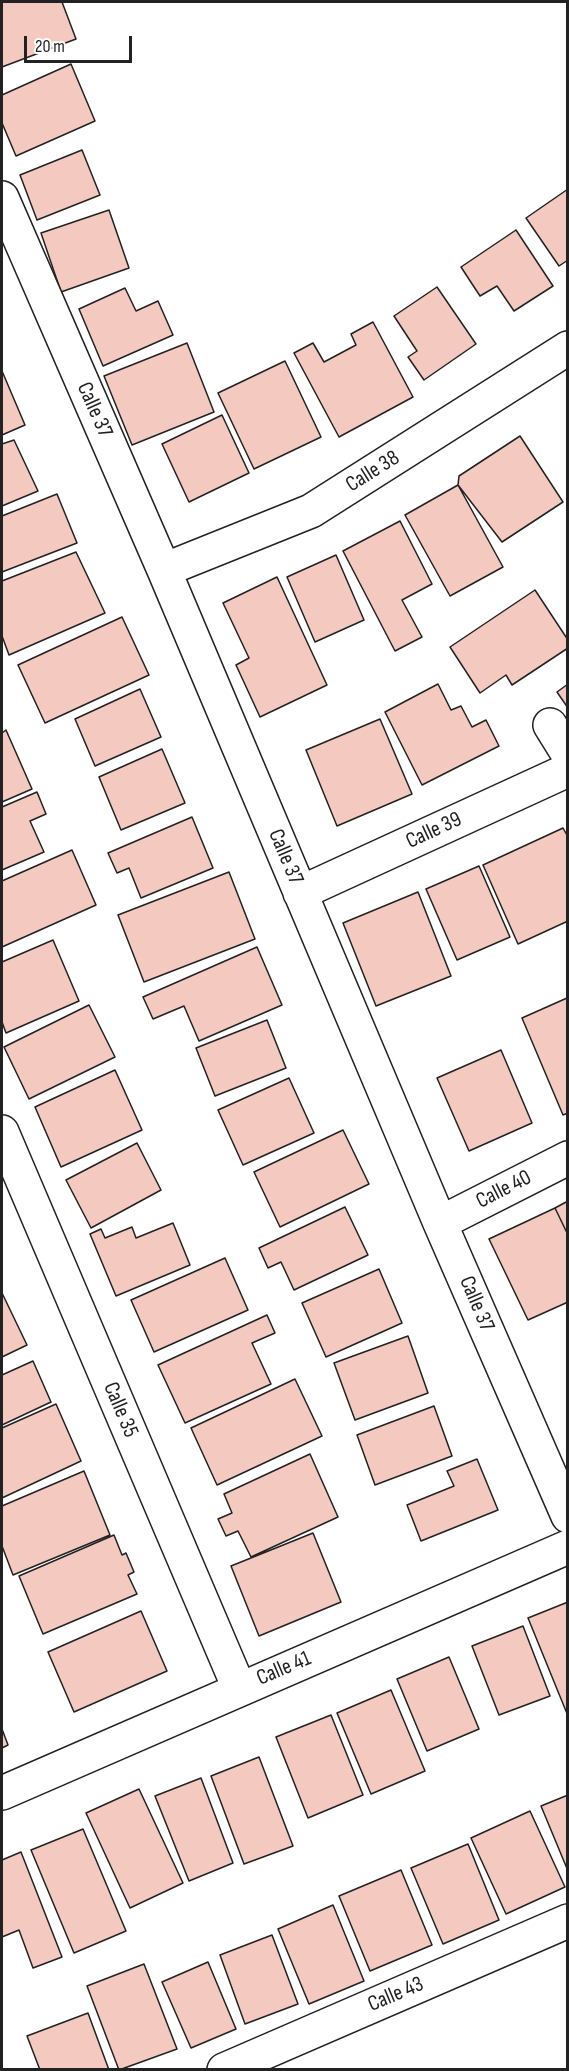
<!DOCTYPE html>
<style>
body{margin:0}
#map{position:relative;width:569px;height:2071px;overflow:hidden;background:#fff;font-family:"Sofia Sans Condensed",sans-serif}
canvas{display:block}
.frame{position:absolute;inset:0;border:3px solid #222;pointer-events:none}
.scale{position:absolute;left:24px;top:36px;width:108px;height:27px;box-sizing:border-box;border:3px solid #222;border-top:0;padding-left:8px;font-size:18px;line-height:21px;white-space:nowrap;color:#222;-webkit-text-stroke:4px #fff;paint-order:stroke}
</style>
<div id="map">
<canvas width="569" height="2071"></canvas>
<div class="frame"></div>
<div class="scale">20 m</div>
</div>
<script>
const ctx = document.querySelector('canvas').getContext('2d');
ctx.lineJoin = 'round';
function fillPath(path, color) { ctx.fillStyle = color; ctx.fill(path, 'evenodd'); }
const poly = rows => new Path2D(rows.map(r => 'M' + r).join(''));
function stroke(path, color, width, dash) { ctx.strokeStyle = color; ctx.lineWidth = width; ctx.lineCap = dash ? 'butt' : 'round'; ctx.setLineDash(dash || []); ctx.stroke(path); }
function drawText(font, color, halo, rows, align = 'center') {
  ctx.font = font + ' "Sofia Sans Condensed",sans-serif'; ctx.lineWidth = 4.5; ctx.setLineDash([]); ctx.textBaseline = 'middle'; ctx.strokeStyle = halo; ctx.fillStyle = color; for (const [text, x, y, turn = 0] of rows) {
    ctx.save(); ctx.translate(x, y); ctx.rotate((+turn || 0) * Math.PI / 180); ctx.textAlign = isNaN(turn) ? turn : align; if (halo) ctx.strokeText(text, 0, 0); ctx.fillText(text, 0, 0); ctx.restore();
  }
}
const building = poly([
 [2,2,62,2,76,39,2,67,2,2],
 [71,64,95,121,16,156,2,123,2,95,71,64],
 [82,150,100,195,37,220,20,175,82,150],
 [568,189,568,260,559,266,526,218,568,189],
 [109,210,129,268,61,292,41,233,109,210],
 [516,230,553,286,514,311,497,286,480,296,461,267,516,230],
 [437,287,476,344,424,380,408,357,417,351,394,316,437,287],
 [125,288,136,311,158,301,173,335,103,366,79,309,125,288],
 [373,322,413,397,339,437,294,353,313,343,324,362,356,345,351,334,373,322],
 [187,343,214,412,132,445,104,376,187,343],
 [285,361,321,437,254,469,218,393,285,361],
 [2,371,25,425,2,435,2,371],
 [222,415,249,473,189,502,162,444,222,415],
 [520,436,563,502,502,542,458,485,459,476,520,436],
 [14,440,38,491,2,506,2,444,14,440],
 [458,485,503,567,450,596,405,515,458,485],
 [57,494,77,543,2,572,2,516,57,494],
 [400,521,432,584,402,600,422,637,395,651,343,551,400,521],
 [76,552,105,613,9,655,2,636,2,581,76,552],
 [336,555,364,620,315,642,287,577,336,555],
 [277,577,327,685,260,717,236,665,249,658,223,603,277,577],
 [535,590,568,640,568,648,512,685,506,675,480,693,450,647,535,590],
 [122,617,149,675,45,723,18,665,122,617],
 [438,684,451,710,461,706,472,727,486,720,499,746,422,785,385,712,438,684],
 [568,684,568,708,557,692,568,684],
 [140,689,161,737,95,766,75,719,140,689],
 [380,719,412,794,337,826,306,750,380,719],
 [6,730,32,789,2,802,2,733,6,730],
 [162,749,185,803,121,830,99,777,162,749],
 [37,792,46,814,30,821,44,852,2,870,2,807,37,792],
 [192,817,213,868,141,898,129,868,117,873,108,853,192,817],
 [563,828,568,837,568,921,518,944,483,865,563,828],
 [72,850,96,905,2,947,2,881,72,850],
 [479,866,510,937,457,960,426,889,479,866],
 [229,872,255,939,144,982,118,915,229,872],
 [418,892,451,976,376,1006,343,923,418,892],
 [53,940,79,1001,6,1033,2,1022,2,962,53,940],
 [257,947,282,1005,199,1041,184,1006,153,1019,143,997,257,947],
 [567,998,568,1113,563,1115,522,1018,567,998],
 [89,1005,115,1057,29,1099,4,1047,89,1005],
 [267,1020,286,1068,215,1096,196,1048,267,1020],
 [501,1050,532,1123,469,1151,437,1078,501,1050],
 [115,1070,142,1130,61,1167,35,1107,115,1070],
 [289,1078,314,1133,243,1165,218,1110,289,1078],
 [343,1130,369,1184,280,1227,254,1172,343,1130],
 [137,1143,161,1190,91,1228,66,1180,137,1143],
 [568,1201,568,1235,555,1208,568,1201],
 [345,1207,368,1255,294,1290,281,1262,268,1268,259,1248,345,1207],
 [555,1208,568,1235,568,1302,528,1320,489,1239,555,1208],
 [173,1223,190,1265,116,1296,90,1234,101,1229,105,1238,132,1227,136,1238,173,1223],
 [225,1258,248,1310,154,1352,131,1300,225,1258],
 [379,1269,402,1323,326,1357,302,1303,379,1269],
 [2,1293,27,1345,2,1357,2,1293],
 [267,1315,275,1333,252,1343,271,1384,185,1423,158,1365,267,1315],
 [408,1336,428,1393,355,1420,334,1363,408,1336],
 [33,1361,51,1402,2,1425,2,1375,33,1361],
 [295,1379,322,1436,217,1485,191,1428,295,1379],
 [56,1404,81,1461,2,1498,2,1428,56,1404],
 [434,1406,452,1456,375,1485,357,1435,434,1406],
 [310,1454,338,1517,251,1557,238,1531,226,1536,218,1519,232,1513,224,1494,310,1454],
 [477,1459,498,1510,421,1541,407,1505,454,1486,447,1471,477,1459],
 [84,1471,110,1535,13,1575,2,1546,2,1506,84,1471],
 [313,1533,341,1602,259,1636,231,1566,313,1533],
 [114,1535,122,1555,126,1553,134,1572,128,1575,137,1594,43,1634,19,1576,114,1535],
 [568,1602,568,1716,528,1618,568,1602],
 [141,1611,167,1671,74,1712,48,1652,141,1611],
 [523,1626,550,1696,499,1715,472,1646,523,1626],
 [449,1657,479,1729,427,1751,397,1679,449,1657],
 [391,1690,425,1771,371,1794,337,1713,391,1690],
 [331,1715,363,1795,308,1818,276,1737,331,1715],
 [2,1729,8,1745,2,1748,2,1729],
 [259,1757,293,1846,244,1864,211,1776,259,1757],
 [201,1778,233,1863,189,1881,155,1796,201,1778],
 [139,1789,183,1883,130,1908,86,1813,139,1789],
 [568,1795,568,1871,541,1806,568,1795],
 [530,1811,565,1887,506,1914,471,1838,530,1811],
 [83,1829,126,1931,74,1953,31,1850,83,1829],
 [468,1844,499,1920,443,1944,411,1868,468,1844],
 [21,1852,62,1957,33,1968,19,1930,2,1937,2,1860,21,1852],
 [401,1870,432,1945,370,1971,339,1896,401,1870],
 [333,1905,364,1981,309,2004,278,1929,333,1905],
 [272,1935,298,2004,245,2024,220,1955,272,1935],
 [208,1962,236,2029,191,2048,162,1982,208,1962],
 [144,1964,177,2049,119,2070,87,1986,144,1964],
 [88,2013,109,2070,40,2070,27,2036,88,2013]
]);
fillPath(building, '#f3c9c0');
stroke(building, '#222', 1.5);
const minor = poly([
 [2,198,164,570,440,1223,568,1516],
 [164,570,311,511,568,348],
 [550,725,568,754],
 [300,893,568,770],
 [2,1132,239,1688],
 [440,1223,568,1158],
 [2,1793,568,1547],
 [224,2070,568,1921]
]);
stroke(minor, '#222', 36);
stroke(minor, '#fff', 33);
drawText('22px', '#222', '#fff', [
 ["Calle 37",94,410,66],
 ["Calle 38",373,472,-32],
 ["Calle 39",434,831,-25],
 ["Calle 37",285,857,67],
 ["Calle 40",504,1190,-27],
 ["Calle 37",476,1304,67],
 ["Calle 35",120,1410,67],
 ["Calle 41",284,1669,-23],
 ["Calle 43",396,1995,-23]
]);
</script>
